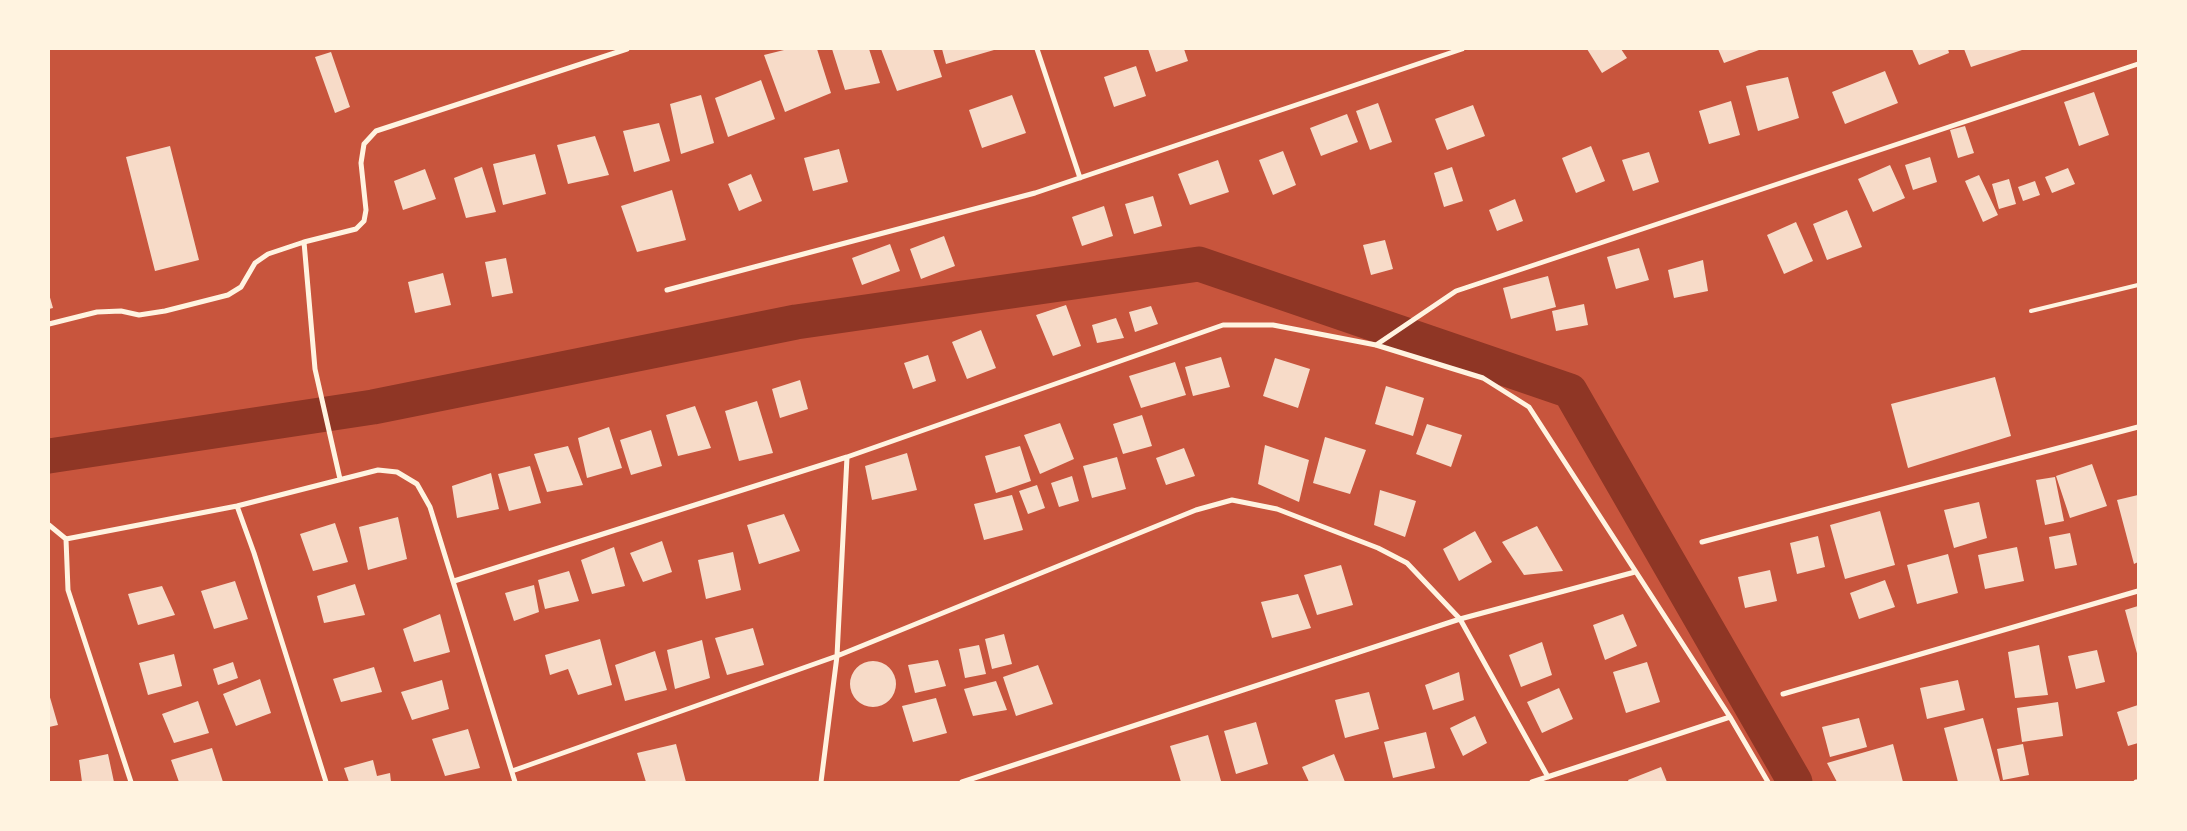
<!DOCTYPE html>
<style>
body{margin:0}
#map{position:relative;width:2187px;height:831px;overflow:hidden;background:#c8553d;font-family:Rubik,sans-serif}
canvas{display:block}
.frame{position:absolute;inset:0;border:50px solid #fff3e0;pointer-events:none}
</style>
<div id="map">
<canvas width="2187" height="831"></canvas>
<div class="frame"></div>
</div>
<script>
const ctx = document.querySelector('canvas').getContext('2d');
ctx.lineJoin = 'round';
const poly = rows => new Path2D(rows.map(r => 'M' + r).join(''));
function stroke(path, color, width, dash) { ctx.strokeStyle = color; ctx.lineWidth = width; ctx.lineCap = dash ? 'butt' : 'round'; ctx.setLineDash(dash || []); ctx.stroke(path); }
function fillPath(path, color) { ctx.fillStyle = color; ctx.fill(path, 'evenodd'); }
stroke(poly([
 [49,456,373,407,796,322,1199,264,1570,391,1795,782]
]), '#8f3625', 35);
fillPath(poly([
 [788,49,817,49,831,93,785,112,764,55],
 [832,49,869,49,880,83,845,90],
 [881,49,933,49,942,77,897,91],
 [942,49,994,49,994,50,946,64],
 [1148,49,1184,49,1188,61,1156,72],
 [1587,49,1621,49,1627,58,1602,73],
 [1718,49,1759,49,1759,50,1724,63],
 [1912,49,1948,49,1949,53,1919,65],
 [1964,49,2025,49,1971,67],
 [331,52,350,107,335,113,315,57],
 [1136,66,1146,96,1114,107,1104,77],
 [1885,71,1898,103,1845,124,1832,92],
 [1788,77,1799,118,1758,131,1746,86],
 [761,80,775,119,728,137,715,98],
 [2094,92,2109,135,2079,146,2064,102],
 [701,95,714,143,681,154,670,104],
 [1012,95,1026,133,982,148,969,110],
 [1731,101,1740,135,1709,144,1699,111],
 [1378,103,1392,142,1370,150,1356,111],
 [1473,105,1485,136,1447,150,1435,119],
 [1347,114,1358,142,1321,156,1310,128],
 [659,123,670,161,634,172,623,131],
 [1965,126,1974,153,1958,158,1950,130],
 [595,136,609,175,568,184,557,145],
 [170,146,199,260,155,271,126,157],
 [1591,146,1605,181,1576,193,1562,158],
 [839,149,848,182,813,191,804,158],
 [1283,151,1296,185,1273,195,1259,160],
 [1649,152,1659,182,1633,191,1622,160],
 [535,154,546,194,503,205,493,164],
 [1930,157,1937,182,1913,190,1905,165],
 [1218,160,1229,192,1190,205,1178,174],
 [1890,165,1905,198,1873,212,1858,179],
 [482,167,496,212,466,218,454,178],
 [1452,167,1463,201,1444,207,1434,173],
 [2068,168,2075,184,2052,193,2045,177],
 [425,169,436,199,403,210,394,181],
 [751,174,762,201,739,211,728,184],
 [1979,175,1998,215,1983,222,1965,181],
 [2009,179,2016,204,1999,209,1992,184],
 [2035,181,2040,195,2023,201,2018,187],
 [672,190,686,240,637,252,621,206],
 [1153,196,1162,226,1134,234,1125,204],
 [1515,199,1523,221,1497,231,1489,210],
 [1104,206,1113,236,1082,246,1072,217],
 [1847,210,1862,247,1827,260,1813,224],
 [1796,222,1813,261,1784,274,1767,235],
 [944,236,955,266,921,279,910,249],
 [1385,240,1393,269,1371,275,1363,245],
 [890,244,900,271,862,285,852,258],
 [1639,248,1649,280,1616,289,1607,257],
 [506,258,513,293,492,297,485,262],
 [1703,260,1708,291,1674,298,1668,270],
 [443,273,451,305,415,313,408,282],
 [1548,276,1556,307,1511,319,1503,288],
 [49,294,53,308,49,309],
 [1584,304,1588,325,1556,331,1552,311],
 [1066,305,1081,346,1053,356,1036,315],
 [1151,306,1158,324,1135,332,1129,312],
 [1116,318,1124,338,1097,343,1092,325],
 [981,330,996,368,967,379,952,342],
 [928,355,936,381,913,389,904,363],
 [1221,357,1230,387,1193,396,1185,367],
 [1275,358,1310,369,1298,408,1263,396],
 [1175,362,1186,395,1141,408,1129,376],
 [1995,377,2011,436,1908,468,1891,404],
 [800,380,808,409,780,418,772,389],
 [1386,386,1424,398,1413,436,1375,424],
 [757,401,773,453,739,461,725,411],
 [695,406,711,448,678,456,666,415],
 [1142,415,1152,446,1123,454,1113,424],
 [1060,423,1074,459,1040,474,1024,435],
 [1427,424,1462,435,1451,467,1416,454],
 [609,427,622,468,587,478,578,438],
 [651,430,662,466,631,475,620,440],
 [1325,437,1366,450,1350,494,1313,483],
 [1265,445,1309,460,1299,502,1258,484],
 [568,446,583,485,547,492,534,454],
 [1020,446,1031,481,996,493,985,456],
 [1184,448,1195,476,1166,485,1156,458],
 [907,453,917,490,872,500,865,466],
 [1117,457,1126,489,1092,498,1083,466],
 [2092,464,2107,506,2070,518,2056,476],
 [530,466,541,503,509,511,498,474],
 [491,473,499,509,457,518,452,486],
 [1072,476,1079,501,1059,507,1051,483],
 [2055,477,2064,521,2045,525,2036,480],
 [1037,485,1045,508,1028,514,1019,491],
 [1380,490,1416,501,1405,537,1374,525],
 [1012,495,1023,530,984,540,974,504],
 [2138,495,2138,562,2134,564,2117,500],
 [1979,502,1987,538,1954,548,1944,510],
 [1880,511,1895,565,1845,579,1830,525],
 [784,514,800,551,759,564,747,525],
 [398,517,407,559,368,570,359,527],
 [335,523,348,562,313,571,300,534],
 [1537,526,1563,571,1524,575,1502,542],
 [1475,531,1492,562,1459,581,1443,549],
 [2070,533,2077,565,2055,569,2049,537],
 [1818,536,1825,567,1797,574,1790,543],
 [662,541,672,572,643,582,630,553],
 [614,547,625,586,592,594,581,560],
 [2017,547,2024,581,1985,589,1978,555],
 [733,552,741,590,706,599,698,560],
 [1948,554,1958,593,1917,604,1907,565],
 [1341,565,1353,605,1317,615,1304,575],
 [1770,570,1777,601,1745,608,1738,577],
 [569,571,579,601,545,609,538,580],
 [1885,580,1895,607,1859,619,1850,593],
 [235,581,248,619,214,629,201,591],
 [355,584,365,615,324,623,317,596],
 [534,585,539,612,514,621,505,593],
 [162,586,175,615,138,625,128,594],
 [1298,594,1311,628,1272,638,1261,602],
 [2138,606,2138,657,2125,610],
 [440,614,450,652,414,662,403,629],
 [1623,614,1637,646,1605,660,1593,625],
 [753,628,764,665,727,675,715,638],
 [1004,634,1012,664,992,669,985,639],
 [600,639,612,685,578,695,568,669,550,675,545,655],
 [702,640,710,678,675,689,667,650],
 [1542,642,1552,675,1521,687,1509,655],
 [979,645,986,674,965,678,959,649],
 [2039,645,2048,695,2015,698,2008,652],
 [2097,650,2105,682,2076,689,2068,656],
 [655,651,667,690,625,701,615,665],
 [174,654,182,686,148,695,139,663],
 [938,660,946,686,915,693,908,665],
 '850 684a23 23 0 1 1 46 0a23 23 0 1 1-46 0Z',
 [233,662,238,678,218,685,213,669],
 [1647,662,1660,702,1626,713,1613,672],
 [1038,665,1053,704,1016,716,1003,677],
 [374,667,382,692,341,702,333,679],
 [1459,672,1464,700,1433,710,1425,685],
 [260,679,271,713,236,726,223,694],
 [442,680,449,709,412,720,401,692],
 [1958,680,1965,710,1927,719,1920,688],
 [996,681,1007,710,973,716,964,689],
 [1559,688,1573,719,1542,733,1527,702],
 [1369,692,1379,729,1345,738,1335,700],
 [49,694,58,725,49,727],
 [936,698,947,733,913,742,902,706],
 [198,701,209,733,174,743,162,714],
 [2058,702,2063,736,2022,742,2017,708],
 [2138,705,2138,743,2128,746,2117,712],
 [1475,716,1487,743,1463,756,1450,728],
 [1859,718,1867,747,1830,757,1822,727],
 [1983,718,2000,781,1958,782,1944,728],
 [1256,722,1268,764,1236,774,1224,731],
 [468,729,480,768,445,776,432,739],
 [1426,732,1435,768,1393,778,1384,742],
 [1208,735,1221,781,1181,782,1170,746],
 [676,744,686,782,646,782,637,753],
 [1893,744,1903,782,1837,782,1827,763],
 [2023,744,2029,775,2003,780,1997,749],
 [212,748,223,782,179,782,171,760],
 [108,754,114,782,82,782,79,760],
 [1334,754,1345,782,1309,782,1302,767],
 [373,760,377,776,390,773,391,782,349,782,344,768],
 [1661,767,1667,782,1629,782,1628,780]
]), '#f7dbc8');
stroke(poly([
 [2031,311,2138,285]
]), '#fff3e0', 4);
stroke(poly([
 [1037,49,1080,178],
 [304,242,315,369,340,479],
 [667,290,1035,193,1462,49],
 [49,324,97,312,121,311,139,315,165,311,228,295,241,287,255,263,268,254,304,242,356,229,364,221,366,210,361,163,364,144,376,131,627,49],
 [1376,345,1456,291,2138,64],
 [237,506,254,553,326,782],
 [49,525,66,539,237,506,378,470,397,472,417,484,430,507,515,782],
 [66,539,68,590,131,782],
 [1702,542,2138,427],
 [454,581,847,457,1223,325,1273,325,1376,345,1483,378,1529,407,1730,717,1768,782],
 [1783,694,2138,591],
 [512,771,837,656,1196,510,1232,500,1277,509,1378,548,1407,563,1460,619,1548,777],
 [821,782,837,656,847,457],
 [962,782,1460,619,1635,572],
 [1532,782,1730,717],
 [2136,782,2138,782]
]), '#fff3e0', 5);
</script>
